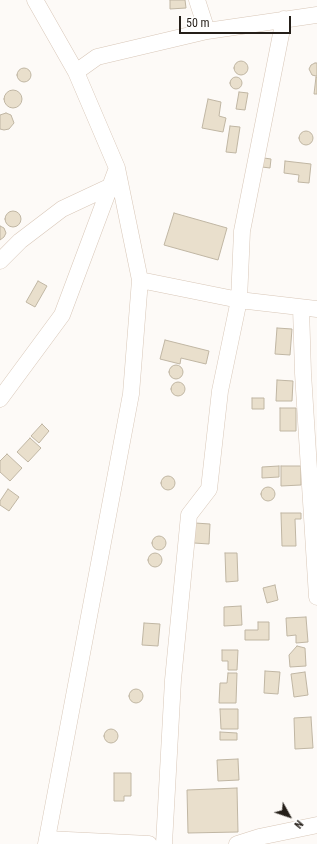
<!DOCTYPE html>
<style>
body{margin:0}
#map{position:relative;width:317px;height:844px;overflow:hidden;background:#fdfaf7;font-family:"Roboto Condensed",sans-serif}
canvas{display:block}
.north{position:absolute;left:269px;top:796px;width:40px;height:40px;-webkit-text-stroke:3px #fff;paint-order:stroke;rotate:130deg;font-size:11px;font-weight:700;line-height:16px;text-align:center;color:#251f19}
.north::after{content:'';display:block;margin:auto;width:14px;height:18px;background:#251f19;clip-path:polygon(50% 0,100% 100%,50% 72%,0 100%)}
.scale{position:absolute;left:179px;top:16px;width:112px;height:18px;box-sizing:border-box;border:2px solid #251f19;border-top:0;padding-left:5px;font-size:12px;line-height:14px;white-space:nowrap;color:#251f19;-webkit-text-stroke:3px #fff;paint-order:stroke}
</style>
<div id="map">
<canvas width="317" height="844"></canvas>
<div class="north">N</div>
<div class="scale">50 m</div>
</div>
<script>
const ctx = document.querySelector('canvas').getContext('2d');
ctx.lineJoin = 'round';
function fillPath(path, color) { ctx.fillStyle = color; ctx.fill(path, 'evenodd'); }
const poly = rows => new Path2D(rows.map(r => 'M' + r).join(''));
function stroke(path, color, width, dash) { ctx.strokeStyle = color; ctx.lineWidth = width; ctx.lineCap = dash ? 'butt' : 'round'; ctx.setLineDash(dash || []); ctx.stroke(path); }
const building = poly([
 [170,0,185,0,186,8,170,9,170,0],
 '234 68a7 7 0 1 1 14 0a7 7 0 1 1-14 0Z',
 [315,63,317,63,317,76,316,76,312,75,309,69,311,65,315,63],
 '17 75a7 7 0 1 1 14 0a7 7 0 1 1-14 0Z',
 '230 83a6 6 0 1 1 12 0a6 6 0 1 1-12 0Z',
 [316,77,317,77,317,94,314,94,316,77],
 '4 99a9 9 0 1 1 18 0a9 9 0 1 1-18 0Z',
 [239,92,248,93,245,110,236,109,239,92],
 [208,99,221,102,219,116,226,118,223,132,202,128,208,99],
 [6,113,11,115,14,123,9,129,4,130,0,129,0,115,6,113],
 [230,126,240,127,236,153,226,152,230,126],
 '299 138a7 7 0 1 1 14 0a7 7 0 1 1-14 0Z',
 [264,158,271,159,270,168,262,167,264,158],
 [285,161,311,164,309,183,298,182,299,175,284,173,285,161],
 '5 219a8 8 0 1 1 16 0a8 8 0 1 1-16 0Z',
 [174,213,227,228,218,260,164,245,174,213],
 [0,226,4,228,6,233,4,237,0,240,0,226],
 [38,281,47,286,35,307,26,302,38,281],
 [277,328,292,329,290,355,275,354,277,328],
 [165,340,209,351,206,364,181,358,180,364,160,359,165,340],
 '169 372a7 7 0 1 1 14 0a7 7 0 1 1-14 0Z',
 [277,380,293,381,292,401,276,401,277,380],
 '171 389a7 7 0 1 1 14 0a7 7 0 1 1-14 0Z',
 [252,398,264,398,264,409,252,409,252,398],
 [280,408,296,408,296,431,280,431,280,408],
 [42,424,49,431,39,443,31,436,42,424],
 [30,438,41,448,28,462,17,452,30,438],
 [7,454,22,468,10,481,0,472,0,461,7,454],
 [279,466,279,477,262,478,262,467,279,466],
 [281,466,301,466,301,485,281,486,281,466],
 '161 483a7 7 0 1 1 14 0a7 7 0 1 1-14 0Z',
 '261 494a7 7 0 1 1 14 0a7 7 0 1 1-14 0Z',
 [8,489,19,497,9,511,0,505,0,501,8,489],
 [281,513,301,513,301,519,295,519,296,546,282,546,281,513],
 [195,523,210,524,209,544,194,543,195,523],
 '152 543a7 7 0 1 1 14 0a7 7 0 1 1-14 0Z',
 '148 560a7 7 0 1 1 14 0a7 7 0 1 1-14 0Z',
 [225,553,237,553,238,581,226,582,225,553],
 [275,585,278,600,267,603,263,588,275,585],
 [241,606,242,625,224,626,224,607,241,606],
 [306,617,308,642,296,643,296,635,287,636,286,618,306,617],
 [258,622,269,622,269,640,245,640,245,630,258,630,258,622],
 [144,623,160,624,158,646,142,645,144,623],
 [297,646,305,648,306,666,290,667,289,655,297,646],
 [222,650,238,650,237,670,228,670,228,661,222,661,222,650],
 [265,671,280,672,278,694,264,693,265,671],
 [305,672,308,695,294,697,291,674,305,672],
 [228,673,237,673,236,703,219,703,220,683,227,683,228,673],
 '129 696a7 7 0 1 1 14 0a7 7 0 1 1-14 0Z',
 [220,709,238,709,238,729,221,729,220,709],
 [311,717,313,748,295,749,294,718,311,717],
 '104 736a7 7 0 1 1 14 0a7 7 0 1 1-14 0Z',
 [220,732,237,733,237,740,220,740,220,732],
 [238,759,239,780,218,781,217,760,238,759],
 [114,773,131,773,131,796,124,796,124,801,114,801,114,773],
 [237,788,238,832,188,833,187,790,237,788]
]);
fillPath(building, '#e9dfcc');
stroke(building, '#c0b6a3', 1);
const minor = poly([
 [35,0,76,72,97,57,207,31,317,15],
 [197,0,207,31],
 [0,261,20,241,62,209,109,187],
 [140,280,239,300,317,309],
 [301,308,303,373,317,597],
 [0,399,62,315,117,168],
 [47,839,149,844],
 [46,844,131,394,140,280,117,168,76,72],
 [164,844,173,680,189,515,209,489,220,391,239,300,242,231,284,19],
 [237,844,259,837,317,825]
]);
stroke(minor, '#d8c7b8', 17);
stroke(minor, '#fff', 16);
</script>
